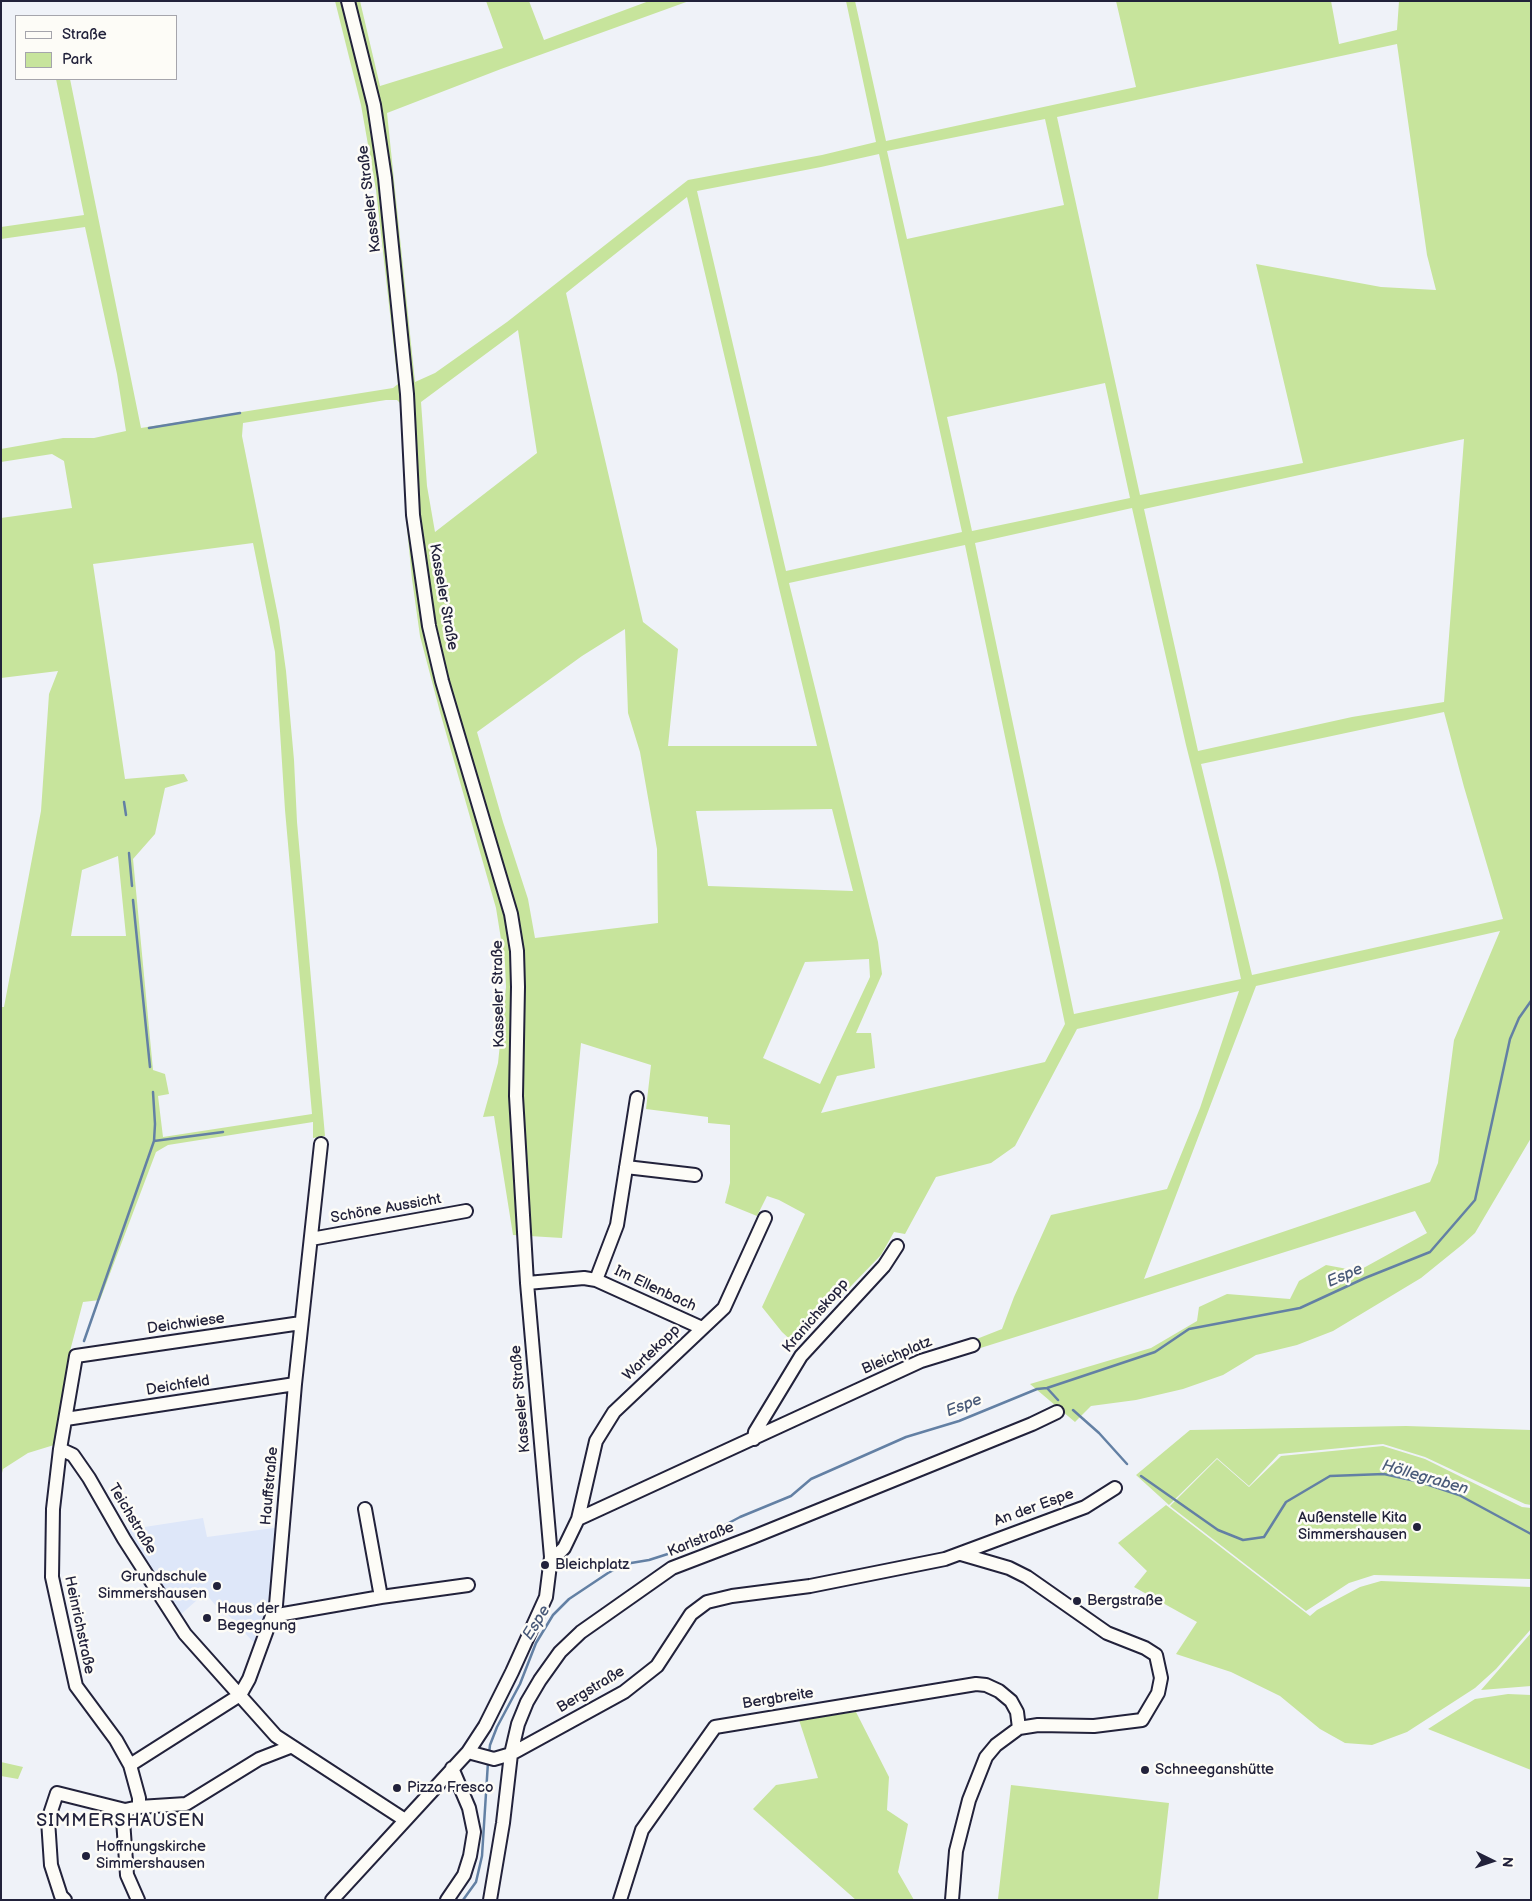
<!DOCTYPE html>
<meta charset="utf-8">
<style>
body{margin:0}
#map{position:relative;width:1532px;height:1901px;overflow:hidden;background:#eff2f8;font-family:"Balsamiq Sans",sans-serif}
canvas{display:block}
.frame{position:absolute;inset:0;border:2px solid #22223b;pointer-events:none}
.legend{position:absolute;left:15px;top:15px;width:162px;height:65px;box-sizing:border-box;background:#fdfcf7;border:1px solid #a5a5ac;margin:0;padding:6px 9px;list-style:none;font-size:15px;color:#22223b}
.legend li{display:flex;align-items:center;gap:10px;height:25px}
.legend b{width:25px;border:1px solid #a5a5ac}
.north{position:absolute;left:1467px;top:1836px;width:50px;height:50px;-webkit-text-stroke:4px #fdfcf7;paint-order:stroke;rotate:94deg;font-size:14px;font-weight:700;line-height:20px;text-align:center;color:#22223b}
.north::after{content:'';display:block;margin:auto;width:18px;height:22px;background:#22223b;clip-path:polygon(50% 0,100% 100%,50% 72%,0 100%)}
</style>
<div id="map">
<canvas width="1532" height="1901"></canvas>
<div class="frame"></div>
<ul class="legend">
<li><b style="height:6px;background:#fdfcf7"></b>Straße</li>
<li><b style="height:14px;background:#c7e49c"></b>Park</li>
</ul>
<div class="north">N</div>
</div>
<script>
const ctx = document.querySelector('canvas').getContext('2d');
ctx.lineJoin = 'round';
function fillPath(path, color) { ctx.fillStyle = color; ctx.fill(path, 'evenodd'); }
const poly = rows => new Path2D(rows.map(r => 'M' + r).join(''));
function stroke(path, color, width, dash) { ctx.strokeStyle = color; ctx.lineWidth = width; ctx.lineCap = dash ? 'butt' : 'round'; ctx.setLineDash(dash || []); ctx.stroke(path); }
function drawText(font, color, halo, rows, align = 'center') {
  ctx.font = font + ' "Balsamiq Sans",sans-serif'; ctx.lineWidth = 5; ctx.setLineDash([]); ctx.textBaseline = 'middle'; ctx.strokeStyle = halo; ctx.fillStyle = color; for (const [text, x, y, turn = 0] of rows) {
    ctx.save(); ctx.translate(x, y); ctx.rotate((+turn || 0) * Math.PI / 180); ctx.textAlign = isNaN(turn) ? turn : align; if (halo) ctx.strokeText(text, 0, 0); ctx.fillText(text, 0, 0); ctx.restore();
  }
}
fillPath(poly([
 [203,1518,207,1537,281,1527,272,1606,256,1645,220,1606,217,1607,205,1593,179,1616,125,1530]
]), '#dee7f9');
fillPath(poly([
 [335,1,360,1,380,86,503,48,486,1,529,1,544,40,649,1,689,1,501,69,387,113,415,382,435,373,507,322,688,180,822,155,876,142,846,1,855,1,886,141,1136,87,1116,1,1331,1,1339,44,1397,30,1399,1,1531,1,1531,1138,1475,1233,1463,1244,1421,1278,1333,1331,1297,1345,1256,1355,1223,1375,1183,1389,1136,1400,1091,1406,1075,1422,1030,1384,1151,1348,1197,1321,1199,1307,1227,1294,1290,1299,1299,1281,1326,1265,1358,1271,1427,1233,1415,1211,971,1351,969,1342,1002,1329,1014,1297,1051,1215,1167,1189,1200,1108,1239,991,1077,1029,1015,1146,991,1163,936,1177,905,1234,894,1232,881,1255,795,1344,782,1332,762,1307,805,1214,779,1200,767,1196,757,1216,725,1203,730,1183,730,1125,708,1123,708,1117,646,1109,651,1065,581,1043,562,1238,513,1235,494,1116,483,1117,498,1063,506,987,505,964,496,908,440,712,420,636,412,579,406,518,401,404,397,400,386,400,243,423,242,436,279,621,286,671,294,760,297,822,325,1136,313,1138,313,1122,168,1145,156,1152,100,1300,83,1302,70,1351,54,1445,28,1453,3,1469,1,1477,1,1007,4,1007,41,811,49,694,58,671,1,678,1,518,72,508,64,461,52,454,1,462,1,449,63,438,94,438,126,431,117,374,85,227,1,239,1,227,84,215,56,79,70,79,141,428,393,388,398,384,376,190,361,105],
 [1397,44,1427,255,1436,290,1381,287,1256,264,1303,463,1140,495,1057,117],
 [1045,119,1064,205,907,239,887,151],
 [879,154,962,532,786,571,697,191,821,167],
 [687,197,779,588,817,746,668,746,678,649,643,622,566,293],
 [518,330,537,453,435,532,427,486,421,402],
 [1105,383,1130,498,972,531,947,417],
 [1464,439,1444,702,1352,717,1198,751,1144,509],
 [1132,508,1186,745,1218,873,1241,979,1074,1014,975,543],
 [253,543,275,652,285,810,312,1114,163,1137,158,1096,169,1094,165,1074,153,1070,133,859,155,834,165,788,188,781,184,774,125,779,93,564],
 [965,545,1065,1024,1045,1062,821,1113,837,1076,875,1068,871,1033,856,1033,882,974,878,942,789,583],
 [625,629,628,713,640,752,657,849,658,923,535,938,528,899,503,822,477,732,582,656],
 [1444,712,1464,787,1503,919,1252,975,1201,764],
 [832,809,853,891,708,886,696,811],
 [118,856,126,936,71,936,82,870],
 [1500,931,1454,1040,1438,1163,1430,1182,1144,1279,1256,986],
 [869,959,870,977,820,1084,763,1058,805,962],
 [1406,1426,1531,1430,1531,1505,1525,1504,1425,1457,1383,1444,1279,1454,1249,1486,1217,1458,1169,1505,1136,1475,1190,1430],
 [1383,1446,1425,1459,1522,1507,1531,1508,1531,1579,1374,1575,1349,1583,1306,1611,1170,1506,1217,1459,1249,1487,1281,1456],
 [1166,1505,1310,1616,1317,1610,1360,1587,1381,1581,1531,1587,1531,1629,1496,1669,1475,1688,1407,1732,1372,1745,1345,1743,1320,1729,1280,1696,1231,1672,1176,1654,1197,1622,1134,1587,1147,1571,1118,1543],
 [1531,1633,1531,1686,1481,1690],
 [1508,1694,1531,1695,1531,1770,1428,1729,1475,1699],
 [856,1712,889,1777,887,1810,908,1824,898,1872,914,1900,856,1900,753,1809,776,1785,818,1778,799,1720],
 [1,1762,23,1767,18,1779,1,1776],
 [1011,1785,1169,1803,1158,1900,998,1899]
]), '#c7e49c');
stroke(poly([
 [149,428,240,413],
 [124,802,126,815],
 [129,853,132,886],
 [133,900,150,1067],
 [154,1141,223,1132],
 [84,1341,154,1141,155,1124,153,1092],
 [1047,1388,1058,1400],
 [1073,1410,1099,1433,1127,1464],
 [1141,1476,1218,1530,1243,1540,1264,1537,1286,1502,1330,1476,1384,1474,1420,1482,1459,1495,1531,1534],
 [489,1754,490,1745,497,1727,520,1684,536,1643,553,1615,569,1599,608,1573,625,1564,649,1560,674,1552,740,1517,791,1496,811,1479,906,1437,959,1421,1037,1389,1047,1388,1155,1352,1189,1329,1300,1308,1365,1278,1430,1252,1475,1200,1510,1039,1519,1018,1531,1001],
 [463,1900,476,1882,482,1856,488,1762]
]), '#6380a4', 2.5);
const minor = poly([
 [626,1167,695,1175],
 [311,1239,466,1211],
 [596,1280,617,1225,637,1098],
 [527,1283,584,1278,596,1280,702,1328],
 [66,1419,295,1384],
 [754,1439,755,1432,801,1356,884,1266,897,1246],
 [60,1449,73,1455,89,1478,124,1539,185,1634,276,1736,405,1820],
 [365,1509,381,1597],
 [578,1519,921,1361,973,1345],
 [551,1557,559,1553,564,1548,578,1519,596,1441,614,1412,724,1308,765,1218],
 [272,1616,381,1597,468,1585],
 [468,1752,494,1759,511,1754,624,1692,657,1666,691,1614,707,1602,732,1596,810,1586,945,1559,1085,1507,1115,1488],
 [130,1765,240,1695,249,1679,276,1605,295,1384,321,1144],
 [139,1807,186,1804,259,1759,290,1747],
 [65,1900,61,1896,51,1865,48,1820,57,1793,125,1810],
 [138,1900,127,1875,123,1820,125,1810,139,1807,139,1798,130,1765,116,1740,76,1686,52,1577,53,1509,60,1449,76,1356,301,1323],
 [332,1900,468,1752,485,1726,512,1672,546,1597,551,1557,527,1283,516,1096,518,987,517,951,511,914,442,681,429,626,413,515,407,394,385,178,374,105,348,1],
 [447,1900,464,1875,470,1856,474,1832,469,1808,452,1768],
 [490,1900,503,1823,511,1754,518,1724,527,1702,540,1680,560,1652,581,1632,672,1568,753,1537,1032,1424,1057,1412],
 [620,1900,642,1830,715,1727,976,1684,986,1685,999,1691,1011,1701,1017,1712,1019,1728],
 [952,1900,956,1851,969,1800,986,1757,996,1745,1019,1728,1038,1725,1094,1726,1142,1720,1158,1693,1161,1678,1156,1655,1145,1648,1107,1633,1027,1577,1009,1568,961,1554]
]);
stroke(minor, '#22223b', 16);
stroke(minor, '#fdfcf7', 12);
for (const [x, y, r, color] of [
 [1417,1527,5,"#22223b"],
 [545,1565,5,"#22223b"],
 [217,1586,5,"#22223b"],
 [1077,1601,5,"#22223b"],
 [207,1618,5,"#22223b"],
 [1145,1770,5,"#22223b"],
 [397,1788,5,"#22223b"],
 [86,1856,5,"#22223b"]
]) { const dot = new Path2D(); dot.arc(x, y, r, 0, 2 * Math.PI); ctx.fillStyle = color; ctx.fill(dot); stroke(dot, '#fdfcf7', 2); }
drawText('15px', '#22223b', '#fdfcf7', [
 ["Kasseler Straße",370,199,-97],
 ["Kasseler Straße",443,597,80],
 ["Kasseler Straße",499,994,-91],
 ["Schöne Aussicht",386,1209,-10],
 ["Im Ellenbach",655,1289,25],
 ["Kranichskopp",816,1316,-49],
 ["Deichwiese",186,1324,-8],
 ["Wartekopp",652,1353,-44],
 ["Bleichplatz",897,1356,-23],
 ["Deichfeld",178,1386,-9],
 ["Kasseler Straße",521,1399,-95],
 ["Hauffstraße",270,1486,-85],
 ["An der Espe",1034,1508,-20],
 ["Teichstraße",132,1519,59],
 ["Karlstraße",701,1540,-22],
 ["Heinrichstraße",79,1625,78],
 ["Bergstraße",591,1690,-31],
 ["Bergbreite",778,1699,-9]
]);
drawText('15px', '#22223b', '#fdfcf7', [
 ["Außenstelle Kita",1407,1518,"right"],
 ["Simmershausen",1407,1535,"right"],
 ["Bleichplatz",555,1565],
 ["Grundschule",207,1577,"right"],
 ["Simmershausen",207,1594,"right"],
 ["Bergstraße",1087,1601],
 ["Haus der",217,1609],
 ["Begegnung",217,1626],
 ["Schneeganshütte",1155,1770],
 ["Pizza Fresco",407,1788],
 ["Hoffnungskirche",96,1847],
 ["Simmershausen",96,1864]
], 'left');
drawText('italic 16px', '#485978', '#fdfcf7', [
 ["Espe",1345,1276,-23],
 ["Espe",964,1406,-21],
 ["Höllegraben",1425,1478,16],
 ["Espe",537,1623,-58]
]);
ctx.letterSpacing = '1px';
drawText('18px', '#22223b', '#fdfcf7', [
 ["SIMMERSHAUSEN",121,1821]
]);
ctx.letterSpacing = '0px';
</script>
